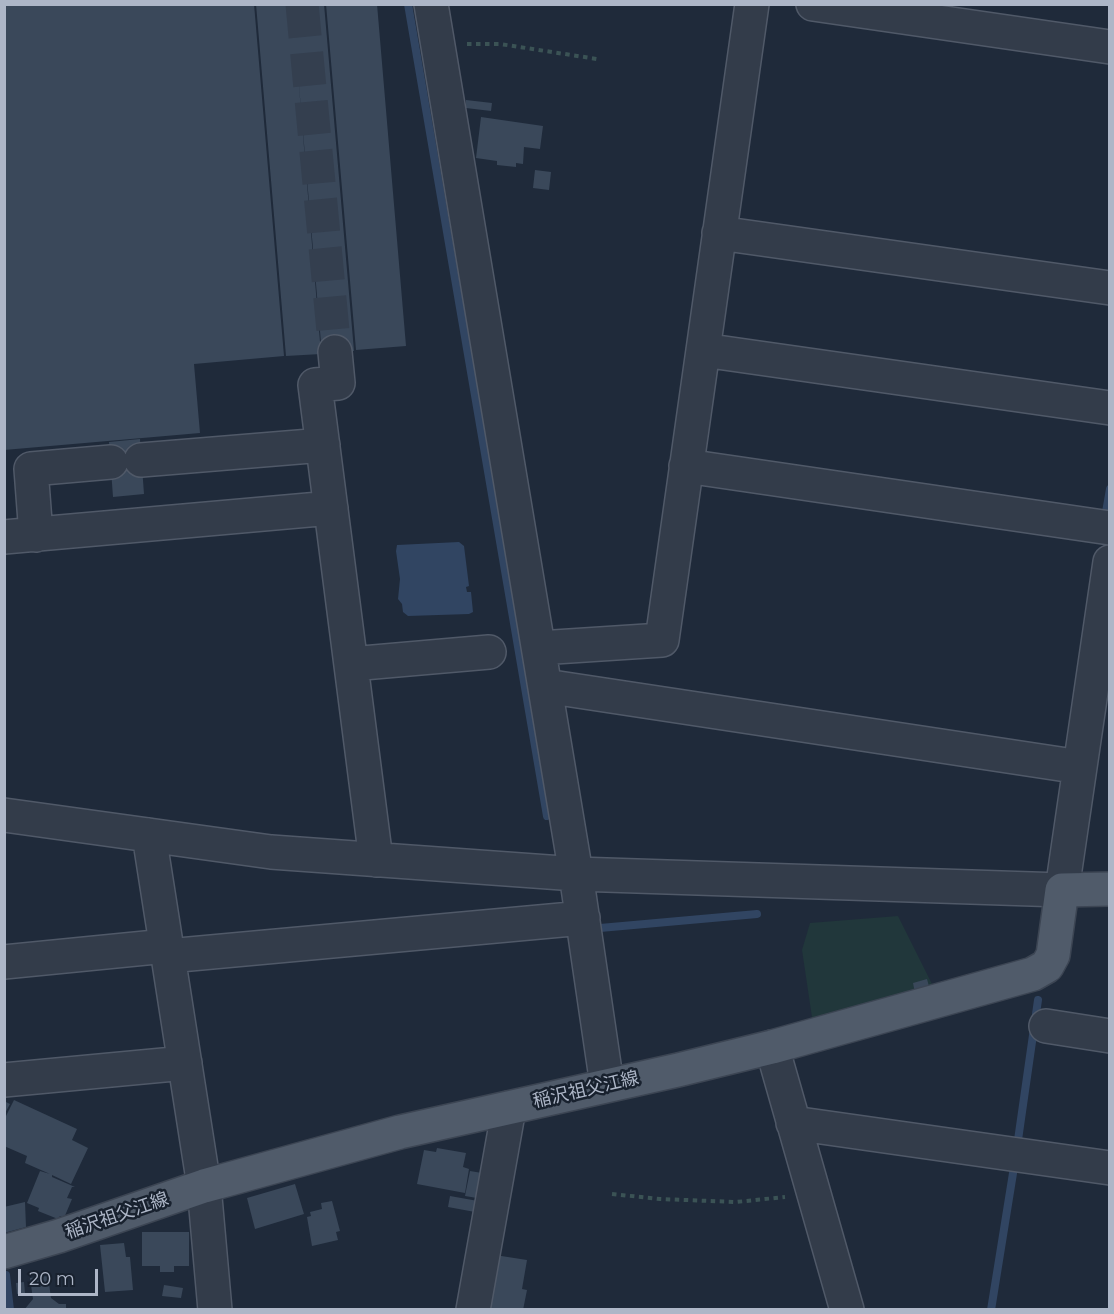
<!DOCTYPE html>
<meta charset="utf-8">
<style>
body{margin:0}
#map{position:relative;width:1114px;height:1314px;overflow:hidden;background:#1f2a3a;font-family:Montserrat,sans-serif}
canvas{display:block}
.frame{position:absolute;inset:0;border:6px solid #adb6c7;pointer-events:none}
.scale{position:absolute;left:18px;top:1269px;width:80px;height:27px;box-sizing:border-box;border:3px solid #adb6c7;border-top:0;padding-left:8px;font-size:18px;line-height:21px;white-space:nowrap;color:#adb6c7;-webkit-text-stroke:4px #18212e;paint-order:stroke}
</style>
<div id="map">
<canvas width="1114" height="1314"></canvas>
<div class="frame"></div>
<div class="scale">20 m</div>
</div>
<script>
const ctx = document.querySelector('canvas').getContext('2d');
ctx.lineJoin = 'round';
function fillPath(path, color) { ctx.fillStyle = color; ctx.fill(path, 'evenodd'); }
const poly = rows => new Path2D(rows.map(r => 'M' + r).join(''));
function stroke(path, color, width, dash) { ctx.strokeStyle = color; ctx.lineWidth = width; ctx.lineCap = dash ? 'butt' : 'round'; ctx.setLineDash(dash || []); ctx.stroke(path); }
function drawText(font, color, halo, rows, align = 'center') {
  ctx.font = font + ' Montserrat,"Noto Sans JP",sans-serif'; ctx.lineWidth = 5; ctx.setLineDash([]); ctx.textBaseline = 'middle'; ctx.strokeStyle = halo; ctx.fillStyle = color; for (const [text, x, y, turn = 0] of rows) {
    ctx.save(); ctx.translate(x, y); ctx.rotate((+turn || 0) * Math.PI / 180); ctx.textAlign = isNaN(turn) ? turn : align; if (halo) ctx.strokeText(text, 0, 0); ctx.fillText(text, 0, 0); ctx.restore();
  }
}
fillPath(poly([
 [898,916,935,990,813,1024,802,950,810,923]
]), '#21373b');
fillPath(poly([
 [459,542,464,546,469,586,466,587,467,592,471,592,473,612,469,614,408,616,403,612,402,604,398,599,400,579,396,551,397,545]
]), '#314562');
stroke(poly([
 [408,4,547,816],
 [1105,518,1110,489],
 [600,928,757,914],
 [1018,1140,1038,1000],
 [6,1275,10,1310],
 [991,1310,1014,1167]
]), '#314562', 8);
fillPath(poly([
 [4,4,254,4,284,356,194,364,200,433,4,450],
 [256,4,324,4,354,351,322,354,297,62,321,354,286,356],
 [326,4,377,4,406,346,356,350],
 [466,100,492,103,491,111,466,108],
 [481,117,543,126,540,149,524,147,523,164,516,163,516,167,497,165,497,161,476,158],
 [535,170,551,172,549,190,533,188],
 [140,439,144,494,113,497,109,442],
 [927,979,930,990,915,993,913,983],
 [14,1100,77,1129,72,1140,88,1148,71,1184,52,1175,52,1177,75,1187,72,1187,67,1198,72,1199,64,1218,60,1216,58,1219,38,1211,39,1208,27,1203,40,1171,50,1174,25,1163,27,1156,4,1146,4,1120],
 [4,1101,10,1104,4,1115],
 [437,1148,466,1153,463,1167,469,1169,465,1193,417,1184,424,1150,436,1152],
 [470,1171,482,1173,477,1198,465,1196],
 [295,1184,304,1214,255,1229,247,1198],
 [450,1196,478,1201,475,1212,448,1207],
 [332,1201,340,1231,336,1232,338,1240,312,1246,307,1217,311,1216,310,1212,322,1209,321,1203],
 [25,1202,26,1227,4,1233,4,1207],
 [142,1232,189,1232,189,1266,174,1266,174,1272,160,1272,160,1266,142,1266],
 [124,1243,126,1257,130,1257,133,1290,105,1292,100,1245],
 [495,1255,527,1260,522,1289,527,1290,523,1310,486,1310],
 [48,1276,51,1298,59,1304,66,1304,66,1310,24,1310,33,1299,30,1278],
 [24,1282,25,1293,17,1294,16,1283],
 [164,1285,183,1288,181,1298,162,1296]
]), '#3a485a');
stroke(poly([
 [302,4,335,352]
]), '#343f4f', 33, [33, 16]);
const minor = poly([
 [431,4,576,874,607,1085],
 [813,4,1110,47],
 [719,233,1110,288],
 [703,350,1110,408],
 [335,352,338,383,315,385,376,860],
 [141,460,323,445],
 [686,466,1110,528],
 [36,535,31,469,111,462],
 [4,537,331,508],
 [539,648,662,640,752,4],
 [351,664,489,652],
 [545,686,1080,767],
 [4,815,271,852,576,874,1062,890,1110,562],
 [149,835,204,1186,215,1310],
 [168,956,583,918],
 [4,962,166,946],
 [1046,1026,1110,1036],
 [772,1047,847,1310],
 [4,1080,185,1063],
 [793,1123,1110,1168],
 [473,1310,509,1108]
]);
const major = poly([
 [4,1252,59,1236,204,1186,400,1132,678,1070,772,1047,1033,974,1047,966,1053,955,1062,890,1110,889]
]);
stroke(minor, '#505968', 36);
stroke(major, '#3c4553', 36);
stroke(poly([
 [467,44,500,44,597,59],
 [612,1194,660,1199,736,1202,785,1197]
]), '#3b5355', 4, [4.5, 4.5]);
stroke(minor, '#333c4a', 33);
stroke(major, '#505b6a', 33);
drawText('18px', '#adb6c7', '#18212e', [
 ["稲沢祖父江線",586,1090,-13],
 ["稲沢祖父江線",117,1216,-19]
]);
</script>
